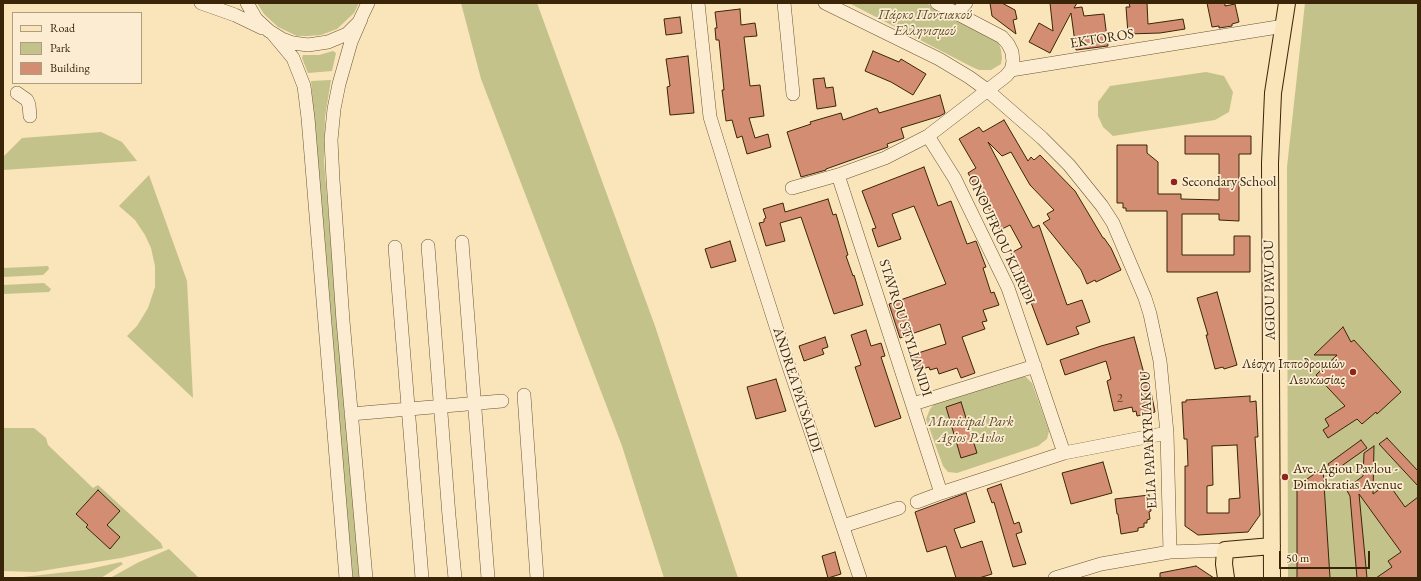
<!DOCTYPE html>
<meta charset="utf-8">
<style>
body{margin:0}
#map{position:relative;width:1421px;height:581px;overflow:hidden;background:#fae4b9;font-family:"EB Garamond",serif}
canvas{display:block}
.frame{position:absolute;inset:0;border:4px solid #3a2508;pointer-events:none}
.legend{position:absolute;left:12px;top:12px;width:130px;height:72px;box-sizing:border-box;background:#fcedd2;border:1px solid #ae9d81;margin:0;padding:5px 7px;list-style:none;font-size:12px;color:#3a2508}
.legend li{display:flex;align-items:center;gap:8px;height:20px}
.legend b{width:20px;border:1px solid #ae9d81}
.scale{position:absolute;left:1279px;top:551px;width:91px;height:18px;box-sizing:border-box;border:2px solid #3a2508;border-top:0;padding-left:5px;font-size:12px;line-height:14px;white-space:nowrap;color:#3a2508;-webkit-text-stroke:3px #fcedd2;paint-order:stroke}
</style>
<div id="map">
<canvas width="1421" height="581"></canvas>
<div class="frame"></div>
<ul class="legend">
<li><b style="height:5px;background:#fae4b9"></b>Road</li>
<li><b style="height:11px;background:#c4c28b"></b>Park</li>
<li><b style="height:11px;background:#d28d73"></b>Building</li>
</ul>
<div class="scale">50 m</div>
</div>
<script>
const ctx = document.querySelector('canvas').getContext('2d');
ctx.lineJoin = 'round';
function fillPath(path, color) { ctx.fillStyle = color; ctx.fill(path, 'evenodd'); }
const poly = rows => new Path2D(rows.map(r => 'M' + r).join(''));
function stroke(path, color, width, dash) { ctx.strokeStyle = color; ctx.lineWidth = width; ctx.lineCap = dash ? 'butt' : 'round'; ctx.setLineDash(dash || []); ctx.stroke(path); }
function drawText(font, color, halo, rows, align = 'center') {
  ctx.font = font + ' "EB Garamond",serif'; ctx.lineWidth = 3.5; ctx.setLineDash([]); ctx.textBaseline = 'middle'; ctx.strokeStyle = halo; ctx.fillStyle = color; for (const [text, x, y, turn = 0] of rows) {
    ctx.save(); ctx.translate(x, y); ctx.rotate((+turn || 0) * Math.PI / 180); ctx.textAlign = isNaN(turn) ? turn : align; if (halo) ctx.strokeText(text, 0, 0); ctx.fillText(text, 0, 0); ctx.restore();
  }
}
fillPath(poly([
 [257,3,359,3,354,13,337,29,321,35,308,36,297,36,278,27,264,14],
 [461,3,537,3,655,326,738,578,664,578,622,446,481,79],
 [849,3,926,3,995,40,999,44,1001,50,1002,58,1001,64,991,70,979,70,972,67],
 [1305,3,1418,3,1418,578,1288,578,1287,167],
 [333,51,336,53,332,71,308,73,302,58,303,55,319,55],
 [1206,72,1224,76,1233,92,1229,112,1215,120,1113,136,1103,127,1098,116,1098,102,1110,86],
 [331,80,325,117,324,162,360,578,352,578,311,81],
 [101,132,122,142,137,161,3,170,3,157,22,138],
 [149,175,187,281,193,398,127,336,137,326,148,308,155,287,155,266,151,248,145,235,135,220,119,206],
 [48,266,49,269,43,275,3,277,3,268],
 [44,283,51,289,49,292,3,294,3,285],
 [1017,376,1026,377,1032,383,1049,431,1047,439,1038,446,957,473,948,472,943,466,926,419,930,409,936,402],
 [3,428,34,428,46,438,48,445,93,488,98,485,161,543,163,548,121,558,35,572,3,571],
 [169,549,199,578,110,578,139,562],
 [121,562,123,564,101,578,3,578,3,577,23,577,85,570]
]), '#c4c28b');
const building = poly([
 [990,3,1002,3,1015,10,1017,19,1013,20,1016,34,992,16,990,3],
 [1050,3,1077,3,1074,8,1082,7,1084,16,1104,14,1108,46,1076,50,1071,13,1050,53,1029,42,1039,23,1053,31,1050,3],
 [1129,3,1147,3,1148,24,1183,19,1185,29,1160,33,1128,34,1126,7,1130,7,1129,3],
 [1207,3,1225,3,1225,6,1235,4,1239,22,1232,24,1232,26,1219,28,1219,26,1212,27,1207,3],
 [740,9,741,25,755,23,757,36,744,37,750,86,760,85,764,116,749,118,755,138,768,134,771,147,747,154,742,136,737,138,732,120,726,121,722,90,724,90,719,40,716,40,715,28,717,28,715,12,740,9],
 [680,17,682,33,666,35,664,19,680,17],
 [873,51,899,62,901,59,926,74,913,95,891,82,865,71,873,51],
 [688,56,694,113,670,115,667,87,670,86,666,59,688,56],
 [824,78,826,88,833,87,836,106,817,109,813,79,824,78],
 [940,95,945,113,940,116,901,128,904,138,887,144,888,147,826,169,826,170,801,177,787,132,811,124,810,122,841,113,843,120,877,108,879,113,940,95],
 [1004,120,1028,161,1031,157,1034,160,1040,155,1075,191,1103,238,1104,238,1111,248,1121,270,1096,282,1095,280,1087,284,1081,270,1043,223,1050,219,1047,214,1054,210,1030,185,1011,152,1002,156,988,142,1033,228,1039,225,1067,305,1082,300,1090,322,1076,327,1079,334,1047,345,1021,276,1023,275,1011,253,1022,247,1010,225,1000,230,976,185,975,186,968,173,976,168,959,139,979,127,983,132,1004,120],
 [1185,136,1251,136,1251,154,1239,154,1239,221,1219,220,1219,214,1182,214,1182,255,1234,255,1234,236,1250,236,1250,272,1167,272,1167,211,1126,211,1126,208,1123,208,1123,203,1117,203,1117,145,1147,145,1147,153,1158,162,1158,194,1181,194,1181,199,1219,200,1219,154,1185,154,1185,136],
 [924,167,938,206,951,201,967,244,976,241,986,267,983,268,991,293,994,292,999,305,983,310,987,321,982,322,985,329,962,337,975,373,961,378,957,368,939,374,937,368,930,370,929,367,917,370,912,355,946,344,940,324,900,338,889,304,946,284,914,206,892,214,901,239,878,247,872,229,876,228,862,191,924,167],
 [828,199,833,215,836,214,848,255,846,256,853,276,854,275,863,305,834,314,801,217,780,223,785,241,766,246,759,223,764,222,764,219,766,218,763,209,783,203,785,212,828,199],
 [730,241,736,261,711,268,705,249,730,241],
 [1217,292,1237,365,1224,369,1223,367,1215,369,1206,335,1208,335,1197,298,1217,292],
 [1343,327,1351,342,1354,340,1401,392,1377,414,1376,412,1362,424,1357,419,1328,438,1323,430,1329,426,1325,419,1345,406,1316,375,1337,355,1314,355,1343,327],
 [866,330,871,346,881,343,885,356,881,357,901,418,875,427,855,367,861,365,851,335,866,330],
 [825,337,828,347,822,349,824,354,804,361,799,346,825,337],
 [1134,337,1145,377,1148,377,1155,412,1137,416,1136,411,1133,412,1132,407,1114,411,1107,381,1111,379,1106,361,1065,375,1060,360,1101,346,1134,337],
 [776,379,786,411,756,419,747,387,776,379],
 [1250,396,1250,402,1256,401,1258,437,1255,437,1260,515,1248,532,1198,535,1185,526,1185,466,1188,466,1187,439,1184,439,1182,402,1186,402,1186,400,1250,396],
 [1237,445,1240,498,1229,499,1229,513,1207,513,1207,486,1213,485,1212,446,1237,445],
 [961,402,977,453,961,458,946,407,961,402],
 [1387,438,1418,471,1418,486,1379,444,1387,438],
 [1361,440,1367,448,1333,472,1328,464,1361,440],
 [1374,446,1373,494,1388,483,1405,507,1418,497,1418,578,1376,578,1392,567,1388,561,1401,552,1359,494,1367,578,1357,578,1350,496,1346,489,1363,476,1364,453,1374,446],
 [1103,462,1112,493,1071,504,1062,473,1103,462],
 [1323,468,1330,578,1297,578,1297,486,1323,468],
 [1001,484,1014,524,1019,522,1022,532,1016,534,1026,564,1013,567,994,502,992,503,987,489,1001,484],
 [98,490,120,511,107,525,120,537,110,549,86,527,88,525,76,514,98,490],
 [966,493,975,522,954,529,961,548,982,541,992,574,979,578,956,578,946,546,927,552,915,512,966,493],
 [1149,495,1151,511,1149,512,1150,519,1147,520,1147,523,1144,523,1144,527,1138,528,1138,531,1121,534,1118,514,1117,514,1115,499,1149,495],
 [835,552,841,574,828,578,822,556,835,552],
 [1196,566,1214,578,1160,578,1160,573,1196,566]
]);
fillPath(building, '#d28d73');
stroke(building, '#3a2508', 1);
const minor = poly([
 [201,3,235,15,262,28],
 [247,3,256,19,269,31,282,39,293,43,308,45,328,42,347,34,359,22,368,3],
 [698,3,710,117,736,201,786,358,860,578],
 [784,3,793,94],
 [825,3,939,59,969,77,987,90,1042,138,1069,165,1102,206,1113,223,1145,298,1150,314,1160,361,1167,433,1170,552],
 [937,3,1002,37,1008,44,1012,52,1013,62,1011,70],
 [957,13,966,3],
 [361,19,351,42,339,84,334,109,331,140,333,180,343,321,366,578],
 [273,34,293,58,304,86,308,118,346,578],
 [1011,70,1284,26],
 [17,93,27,100,29,105,30,116],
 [928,136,955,179,1008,288,1064,453],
 [838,175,941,493],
 [792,188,838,175,885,158,928,136,1006,76,1011,70],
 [462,242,488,578],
 [428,246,449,516,455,578],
 [395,247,422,578],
 [524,395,537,578],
 [913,404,1035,366],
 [351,414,502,401],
 [917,502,941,493,1064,453,1167,433],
 [843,526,899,508],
 [1055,578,1101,564,1170,552,1225,550]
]);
const major = poly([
 [1226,578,1224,564,1225,550,1272,546],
 [1272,578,1270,163,1273,93,1287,3]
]);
stroke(minor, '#6a5534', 14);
stroke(major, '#3a2508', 18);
stroke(minor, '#fcedd2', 13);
stroke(major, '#fae4b9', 16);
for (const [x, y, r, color] of [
 [1174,182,4,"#8f2418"],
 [1353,372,4,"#8f2418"],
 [1285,477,4,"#8f2418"]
]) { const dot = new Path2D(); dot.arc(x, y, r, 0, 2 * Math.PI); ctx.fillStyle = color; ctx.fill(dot); stroke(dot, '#fcedd2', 1.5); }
drawText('12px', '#603f23', null, [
 ["2",1120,399]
]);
drawText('italic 14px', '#5c4c29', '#fcedd2', [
 ["Πάρκο Ποντιακού",925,15],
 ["Ελληνισμού",925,31],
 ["Municipal Park",971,422],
 ["Agios PAvlos",971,438]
]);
drawText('14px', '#3a2508', '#fcedd2', [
 ["EKTOROS",1102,39,-9],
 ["ONOUFRIOU KLIRIDI",1001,240,65],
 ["AGIOU PAVLOU",1270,290,-91],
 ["STAVROU STYLIANIDI",905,328,72],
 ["ANDREA PATSALIDI",797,390,72],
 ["ELIA PAPAKYRIAKOU",1149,440,-93]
]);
drawText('14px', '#3a2508', '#fcedd2', [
 ["Secondary School",1182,182],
 ["Λέσχη Ιπποδρομιών",1345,364,"right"],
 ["Λευκωσίας",1345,380,"right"],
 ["Ave. Agiou Pavlou -",1293,469],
 ["Dimokratias Avenue",1293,485]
], 'left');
</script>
